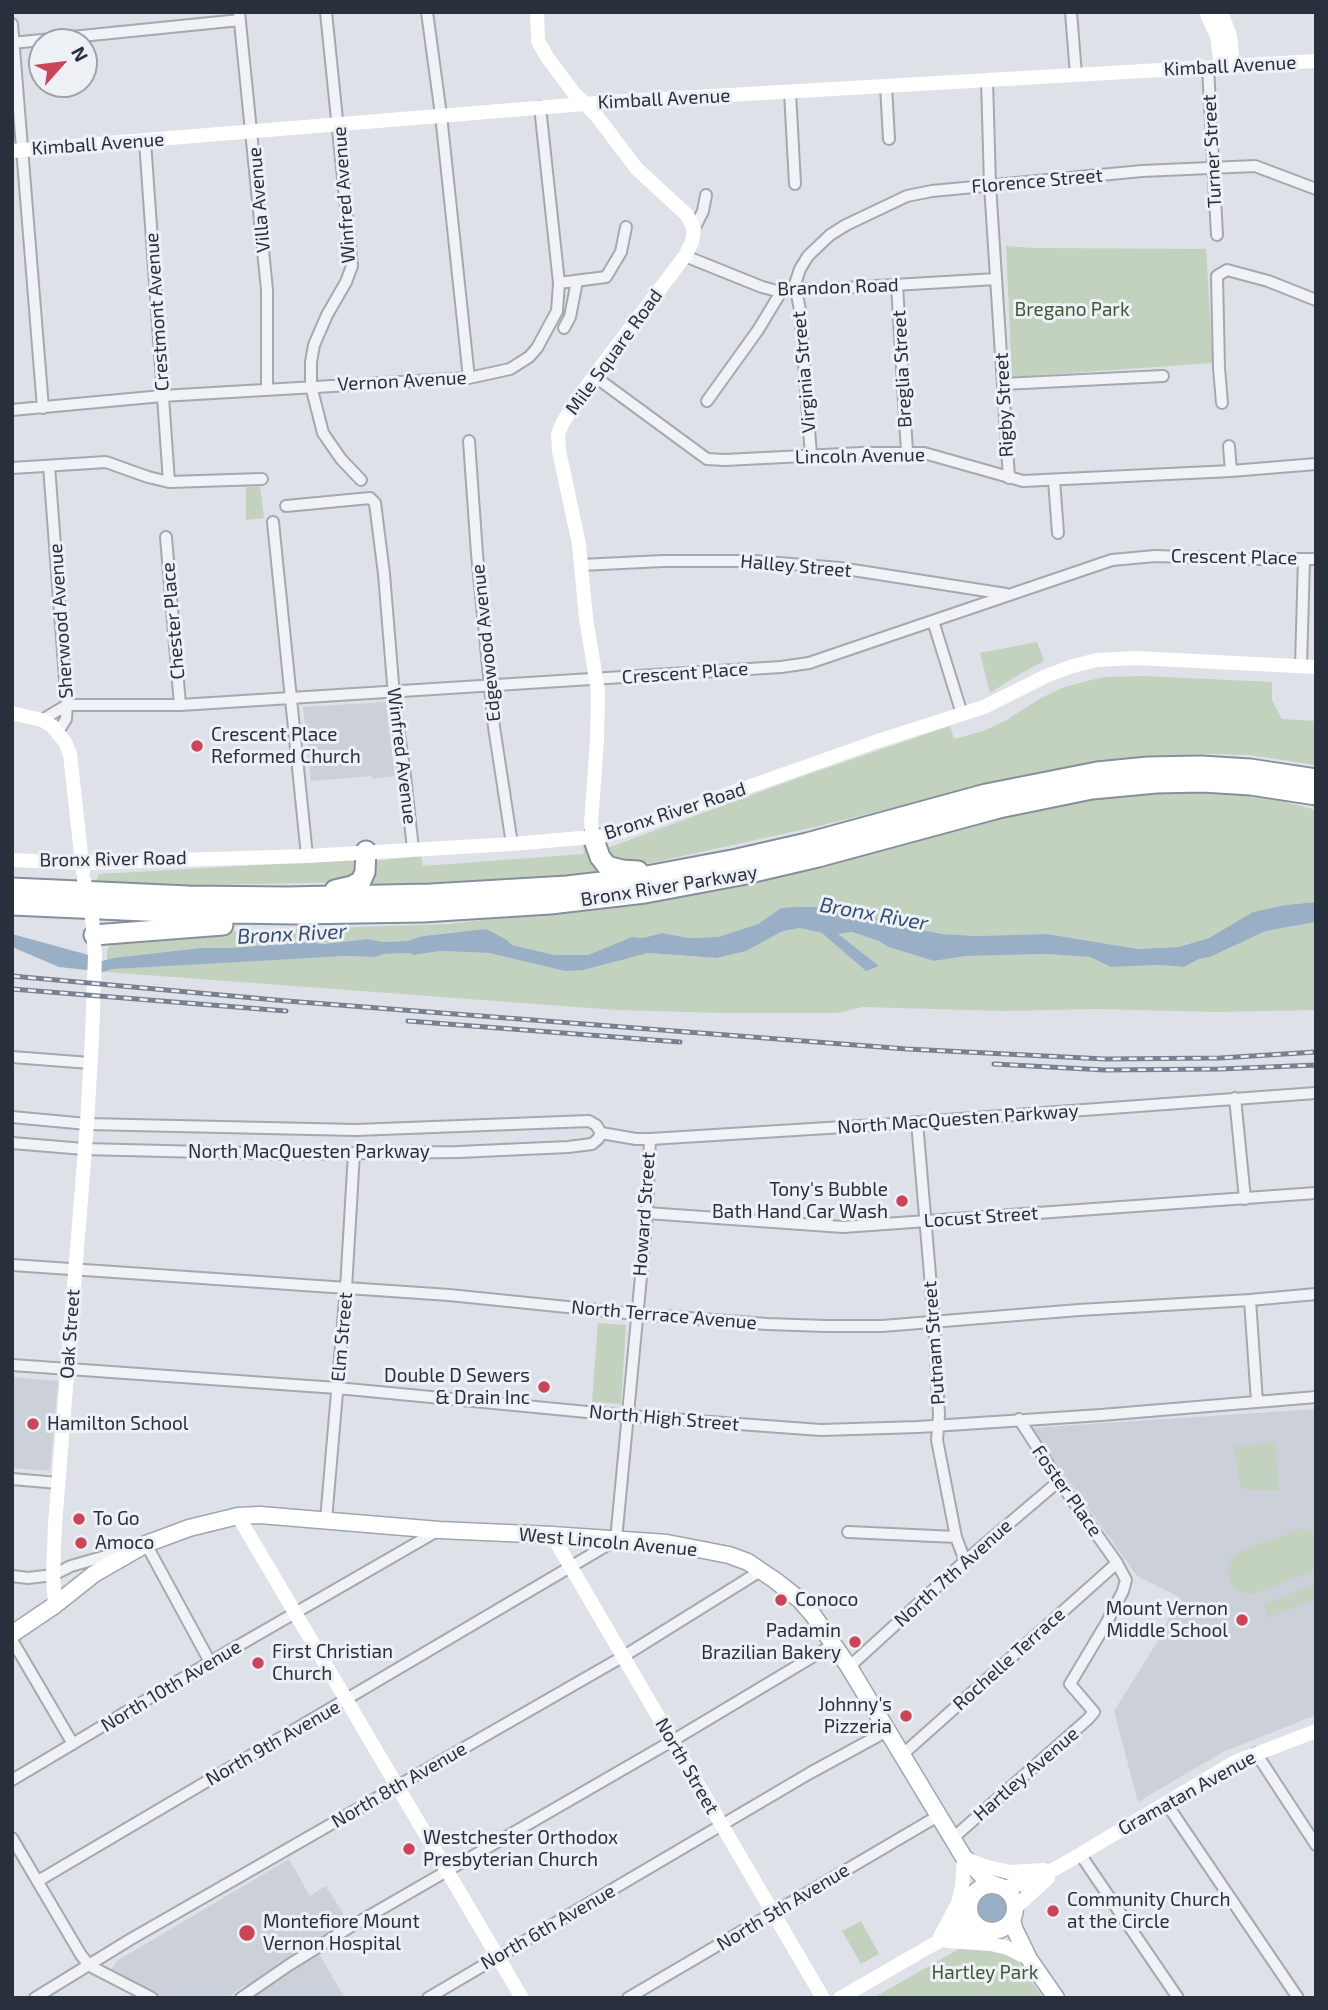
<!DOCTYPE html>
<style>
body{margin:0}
#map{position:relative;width:1328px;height:2010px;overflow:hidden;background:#dee1e7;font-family:"Exo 2",sans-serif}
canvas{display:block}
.frame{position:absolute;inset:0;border:14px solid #282f3d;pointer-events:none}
.north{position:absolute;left:28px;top:28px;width:70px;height:70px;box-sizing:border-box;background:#edf0f5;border:2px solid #9ea3ab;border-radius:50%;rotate:62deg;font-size:19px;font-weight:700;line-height:28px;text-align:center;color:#282f3d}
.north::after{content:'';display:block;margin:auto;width:24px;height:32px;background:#ca4557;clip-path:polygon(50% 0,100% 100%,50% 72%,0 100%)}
</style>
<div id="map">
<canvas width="1328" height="2010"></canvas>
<div class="frame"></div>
<div class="north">N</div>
</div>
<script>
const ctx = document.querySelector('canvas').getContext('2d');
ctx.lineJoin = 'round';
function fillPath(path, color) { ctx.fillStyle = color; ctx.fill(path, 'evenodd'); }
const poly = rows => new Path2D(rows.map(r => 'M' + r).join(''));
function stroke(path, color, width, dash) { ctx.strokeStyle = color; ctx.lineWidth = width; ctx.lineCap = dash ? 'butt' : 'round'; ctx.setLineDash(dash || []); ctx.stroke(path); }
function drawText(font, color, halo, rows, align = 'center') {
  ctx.font = font + ' "Exo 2",sans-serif'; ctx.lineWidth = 6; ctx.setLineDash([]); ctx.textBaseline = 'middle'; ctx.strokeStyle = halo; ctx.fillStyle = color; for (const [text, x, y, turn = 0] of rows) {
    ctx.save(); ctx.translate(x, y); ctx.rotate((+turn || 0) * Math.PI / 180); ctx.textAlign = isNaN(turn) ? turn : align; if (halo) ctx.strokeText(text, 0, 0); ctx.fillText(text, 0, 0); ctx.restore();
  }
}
fillPath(poly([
 [386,702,395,776,373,779,372,776,311,781,303,707],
 [12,1377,58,1381,50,1471,12,1468],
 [1316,1409,1316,1715,1223,1752,1138,1802,1114,1711,1156,1644,1179,1597,1137,1576,1031,1428],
 [289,1859,310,1896,326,1886,348,1922,313,1944,345,1998,253,1998,245,1985,227,1998,159,1998,113,1974,112,1968,117,1961]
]), '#ccd0d9');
fillPath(poly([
 [1006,246,1034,248,1206,249,1213,363,1012,377],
 [246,487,260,487,264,518,246,520],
 [1037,642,1044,661,1018,675,990,693,980,653],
 [1143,676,1272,682,1272,700,1282,719,1316,721,1316,765,1249,755,1208,754,1136,758,1079,765,1022,776,819,826,651,863,625,866,602,850,798,778,950,726,954,739,983,731,1005,721,1041,698,1062,688,1083,682,1105,677],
 [1174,789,1243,794,1267,797,1316,810,1316,902,1285,905,1253,912,1209,938,1177,947,1138,949,1047,934,976,936,942,934,893,924,866,914,833,907,794,907,781,908,758,924,718,937,689,938,662,933,643,938,632,937,588,955,554,955,511,945,507,940,454,932,423,936,407,941,383,942,368,939,324,944,307,942,230,948,201,948,107,960,107,950,110,946,139,937,207,932,449,924,577,909,1092,797],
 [583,844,588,844,614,872,589,876,364,888,373,862,377,861,421,856,423,866,584,854],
 [349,860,356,862,360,868,348,882,164,886,95,884,99,874],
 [1316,922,1316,1010,1216,1012,1097,1009,1003,1011,863,1007,837,1013,724,1013,617,1010,106,972,113,969,265,960,345,956,376,957,383,954,409,953,414,955,440,951,489,953,565,971,583,969,648,953,717,958,746,951,783,931,800,928,822,933,867,970,878,966,837,934,852,932,879,941,888,947,934,961,966,956,1046,954,1091,957,1111,967,1160,965,1184,967,1199,959,1210,957,1266,931],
 [598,1323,626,1325,621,1404,592,1402],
 [1275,1443,1279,1490,1241,1489,1234,1446],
 [1303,1528,1316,1532,1316,1570,1253,1594,1246,1594,1232,1586,1227,1572,1230,1560,1237,1552],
 [1316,1583,1316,1598,1269,1618,1264,1605],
 [861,1921,879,1954,861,1964,842,1931],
 [959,1949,997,1950,1012,1957,1019,1963,1043,1998,873,1998]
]), '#c3d1bf');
fillPath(poly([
 [1316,902,1316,922,1266,931,1210,957,1199,959,1184,967,1160,965,1111,967,1090,957,1046,954,966,956,934,961,888,947,879,941,852,932,838,934,879,966,866,971,822,933,800,928,783,931,746,951,717,958,648,953,583,970,565,971,489,953,440,951,414,955,409,953,383,954,376,957,345,956,150,967,113,969,104,972,59,967,12,947,12,934,85,954,102,961,114,958,201,948,230,948,307,942,324,944,368,939,383,942,407,941,423,936,486,929,507,940,512,945,554,955,588,955,632,937,643,938,662,933,689,938,718,937,758,924,781,908,794,907,833,907,866,914,893,924,942,934,976,936,1047,934,1138,949,1178,947,1209,938,1253,912,1285,905],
 '975 1908a17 17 0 1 1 34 0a17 17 0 1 1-34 0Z'
]), '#99afc6');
const street = poly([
 [239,12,267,290,267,389],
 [326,12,352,266,346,282,327,315,314,345,311,362,311,386,323,433,341,459,361,480],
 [427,12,441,115,469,378],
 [1071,12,1076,75],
 [12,24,43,408],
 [12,43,240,20],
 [1208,67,1217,235],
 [987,80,990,185,1009,478],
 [886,86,889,139],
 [790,92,795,184],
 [145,141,169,482],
 [694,229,703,211,706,195],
 [685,256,762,287,781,292,795,289,826,289,996,279],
 [559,283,606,277,621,252,626,227],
 [897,285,907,452],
 [564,328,570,317,577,281],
 [594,376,707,459,725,460,862,453,924,453,1023,481,1231,471,1316,464],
 [1003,384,1163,376],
 [707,401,758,330,781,292],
 [1222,403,1219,368,1217,276,1227,270,1268,281,1316,300],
 [12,410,162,396,469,378,510,369,529,357,537,348,557,311,559,283,540,107],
 [469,441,477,554,494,727,512,844],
 [1229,446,1231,471],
 [811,455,800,310,795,284,800,269,808,256,830,235,846,225,907,196,932,191,1142,171,1255,166,1316,189],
 [49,466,67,705,66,719,58,732],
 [12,468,106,462,148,477,169,482,262,479],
 [1054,480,1058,533],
 [286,506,370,498,375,503,384,574,395,708,404,768,413,849],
 [273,522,307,856],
 [166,537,180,705],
 [581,565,663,561,754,561,840,568,1006,594],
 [933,621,962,714],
 [1301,666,1304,559],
 [42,720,67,705,180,705,781,667,809,663,1112,560,1155,556,1247,559,1316,559],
 [12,1057,90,1063],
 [1235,1098,1245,1199],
 [12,1117,87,1124,356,1130,589,1121,596,1125,601,1133,636,1139,650,1139,892,1124,1316,1093],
 [917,1122,934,1322,939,1415,937,1440,956,1537,965,1561],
 [12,1143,84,1149,285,1154,458,1152,568,1147,592,1144,598,1139,601,1133],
 [647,1213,843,1227,1316,1193],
 [12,1265,449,1295,636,1314,767,1324,826,1326,882,1326,1079,1310,1250,1300,1316,1294],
 [1250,1300,1257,1402],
 [12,1365,337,1388,629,1416,821,1430,918,1427,1101,1415,1316,1397],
 [12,1479,58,1483],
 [326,1520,346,1288,354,1153],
 [848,1532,956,1537],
 [142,1545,146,1544,210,1662],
 [12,1576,28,1578,53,1575,71,1566,127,1550],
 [12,1640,73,1744],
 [849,1667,965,1561,1059,1481],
 [1256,1753,1316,1845],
 [902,1755,1117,1563],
 [12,1780,210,1662,439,1530],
 [1166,1803,1298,1998],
 [12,1838,81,1955,90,1966,152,1998],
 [953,1838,1088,1719,1094,1712,1070,1684,1107,1622,1123,1591,1126,1580,1117,1563,1059,1481,1019,1419],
 [1080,1854,1178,1998],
 [38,1881,616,1540,647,1213,650,1139],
 [35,1998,131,1939,624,1656,762,1570],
 [241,1998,289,1965,350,1927,672,1741,834,1644],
 [428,1998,810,1773,887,1731],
 [628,1998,938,1816]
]);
const primary = poly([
 [12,1634,55,1605,94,1574,146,1544,189,1528,238,1516,260,1515,439,1530,552,1535,667,1543,729,1555,748,1562,776,1581,800,1600,813,1615,849,1667,963,1856,988,1882,998,1886],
 '969 1908a23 23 0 1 1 46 0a23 23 0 1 1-46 0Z',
 [1012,1919,1014,1928,1029,1959,1056,1998]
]);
const highway = poly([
 [593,837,600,857,607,866,622,870,638,871],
 [12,888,188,896,287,897,431,894,567,886,636,878,737,859,807,843,986,794,1097,772,1148,767,1201,766,1250,769,1316,779],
 [335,890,352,886,361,881,365,872,366,851],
 [12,905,167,912,295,914,423,912,550,904,645,893,741,875,818,857,999,808,1092,789,1156,783,1203,782,1251,785,1316,795],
 [94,935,223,925]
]);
stroke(street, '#a4a8b1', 14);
stroke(primary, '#9da6b2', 19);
stroke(highway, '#868f9d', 23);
stroke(street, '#f0f2f5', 10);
stroke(poly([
 [537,12,538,41,547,57,574,93,596,115,637,169,687,215,694,229,692,242,685,256,594,376,563,422,558,434,559,451,579,544,586,618,598,691,597,740,591,823,593,837],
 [1206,12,1217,36,1221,66],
 [1221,12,1230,36,1233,65],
 [12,151,609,102,1316,61],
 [12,713,42,720,52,726,65,742,70,754,83,872],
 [12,860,81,863,307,856,512,844,603,836,632,828,878,741,984,707,1046,676,1073,666,1097,660,1136,658,1316,667],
 [238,1516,522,1998],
 [552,1535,823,1998],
 [55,1605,53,1575,55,1525,87,1124,92,1037,95,956,92,917],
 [969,1860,984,1866,1009,1872,1044,1870],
 [1003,1888,1032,1881,1062,1865,1235,1762,1316,1731],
 [1015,1908,1048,1878],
 [950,1930,964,1916,969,1903],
 [939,1939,958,1903,962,1886,964,1860],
 [948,1941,991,1944,1008,1948,1024,1956],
 [840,1998,934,1944,959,1932,982,1929]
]), '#fff', 14);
stroke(primary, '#fff', 16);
stroke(highway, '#fff', 19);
const rail = poly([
 [12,976,287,1001,907,1049,1105,1059,1220,1058,1316,1052],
 [12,989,286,1011],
 [408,1021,680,1042],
 [994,1064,1105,1070,1221,1069,1316,1065]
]);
stroke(rail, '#788190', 5);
stroke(rail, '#edf0f5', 2.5, [8]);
stroke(poly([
 [84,880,92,917]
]), '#fff', 14);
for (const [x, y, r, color] of [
 [197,746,7,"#ca4557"],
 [902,1201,7,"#ca4557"],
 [544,1387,7,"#ca4557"],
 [33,1424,7,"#ca4557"],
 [79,1519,7,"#ca4557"],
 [81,1543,7,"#ca4557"],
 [781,1600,7,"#ca4557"],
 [1242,1620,7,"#ca4557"],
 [855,1642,7,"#ca4557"],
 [258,1663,7,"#ca4557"],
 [906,1716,7,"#ca4557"],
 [409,1849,7,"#ca4557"],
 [1053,1911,7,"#ca4557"],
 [247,1933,9,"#ca4557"]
]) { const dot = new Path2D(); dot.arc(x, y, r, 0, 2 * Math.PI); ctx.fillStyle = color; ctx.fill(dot); stroke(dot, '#edf0f5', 2.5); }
drawText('19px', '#282f3d', '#edf0f5', [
 ["Kimball Avenue",1230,66,-3],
 ["Kimball Avenue",664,99,-3],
 ["Kimball Avenue",98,144,-4],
 ["Turner Street",1212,151,-93],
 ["Florence Street",1037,181,-5],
 ["Winfred Avenue",344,195,-94],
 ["Villa Avenue",259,200,-95],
 ["Brandon Road",838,287,-2],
 ["Crestmont Avenue",157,312,-94],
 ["Mile Square Road",614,352,-54],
 ["Breglia Street",902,369,-93],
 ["Virginia Street",804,372,-95],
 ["Vernon Avenue",402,381,-3],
 ["Rigby Street",1004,405,-93],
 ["Lincoln Avenue",860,456,-1],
 ["Crescent Place",1234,557,1],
 ["Halley Street",796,566,5],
 ["Sherwood Avenue",61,621,-94],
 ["Chester Place",173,621,-95],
 ["Edgewood Avenue",486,643,-96],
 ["Crescent Place",685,673,-4],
 ["Winfred Avenue",402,756,83],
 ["Bronx River Road",675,811,-18],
 ["Bronx River Road",113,859,-1],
 ["Bronx River Parkway",669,886,-9],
 ["North MacQuesten Parkway",958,1119,-4],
 ["North MacQuesten Parkway",309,1152],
 ["Howard Street",644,1214,-86],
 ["Locust Street",981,1217,-4],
 ["North Terrace Avenue",664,1315,5],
 ["Oak Street",70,1334,-86],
 ["Elm Street",342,1337,-85],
 ["Putnam Street",934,1343,-94],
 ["North High Street",664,1418,5],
 ["Foster Place",1067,1491,55],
 ["West Lincoln Avenue",608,1542,5],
 ["North 7th Avenue",953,1573,-42],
 ["Rochelle Terrace",1009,1659,-42],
 ["North 10th Avenue",171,1686,-31],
 ["North 9th Avenue",273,1743,-30],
 ["North Street",687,1766,60],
 ["Hartley Avenue",1026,1774,-41],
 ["North 8th Avenue",399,1785,-30],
 ["Gramatan Avenue",1187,1793,-29],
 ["North 5th Avenue",783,1907,-31],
 ["North 6th Avenue",548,1927,-30]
]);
drawText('19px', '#3b5935', '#edf0f5', [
 ["Bregano Park",1072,310],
 ["Hartley Park",985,1973]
]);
drawText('19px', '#282f3d', '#edf0f5', [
 ["Crescent Place",211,735],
 ["Reformed Church",211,757],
 ["Tony's Bubble",888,1190,"right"],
 ["Bath Hand Car Wash",888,1212,"right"],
 ["Double D Sewers",530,1376,"right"],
 ["& Drain Inc",530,1398,"right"],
 ["Hamilton School",47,1424],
 ["To Go",93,1519],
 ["Amoco",95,1543],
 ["Conoco",795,1600],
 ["Mount Vernon",1228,1609,"right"],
 ["Middle School",1228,1631,"right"],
 ["Padamin",841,1631,"right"],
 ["Brazilian Bakery",841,1653,"right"],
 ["First Christian",272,1652],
 ["Church",272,1674],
 ["Johnny's",892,1705,"right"],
 ["Pizzeria",892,1727,"right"],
 ["Westchester Orthodox",423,1838],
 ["Presbyterian Church",423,1860],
 ["Community Church",1067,1900],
 ["at the Circle",1067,1922],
 ["Montefiore Mount",263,1922],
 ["Vernon Hospital",263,1944]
], 'left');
drawText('italic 21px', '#334d70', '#edf0f5', [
 ["Bronx River",874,914,10],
 ["Bronx River",292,934,-3]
]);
</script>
